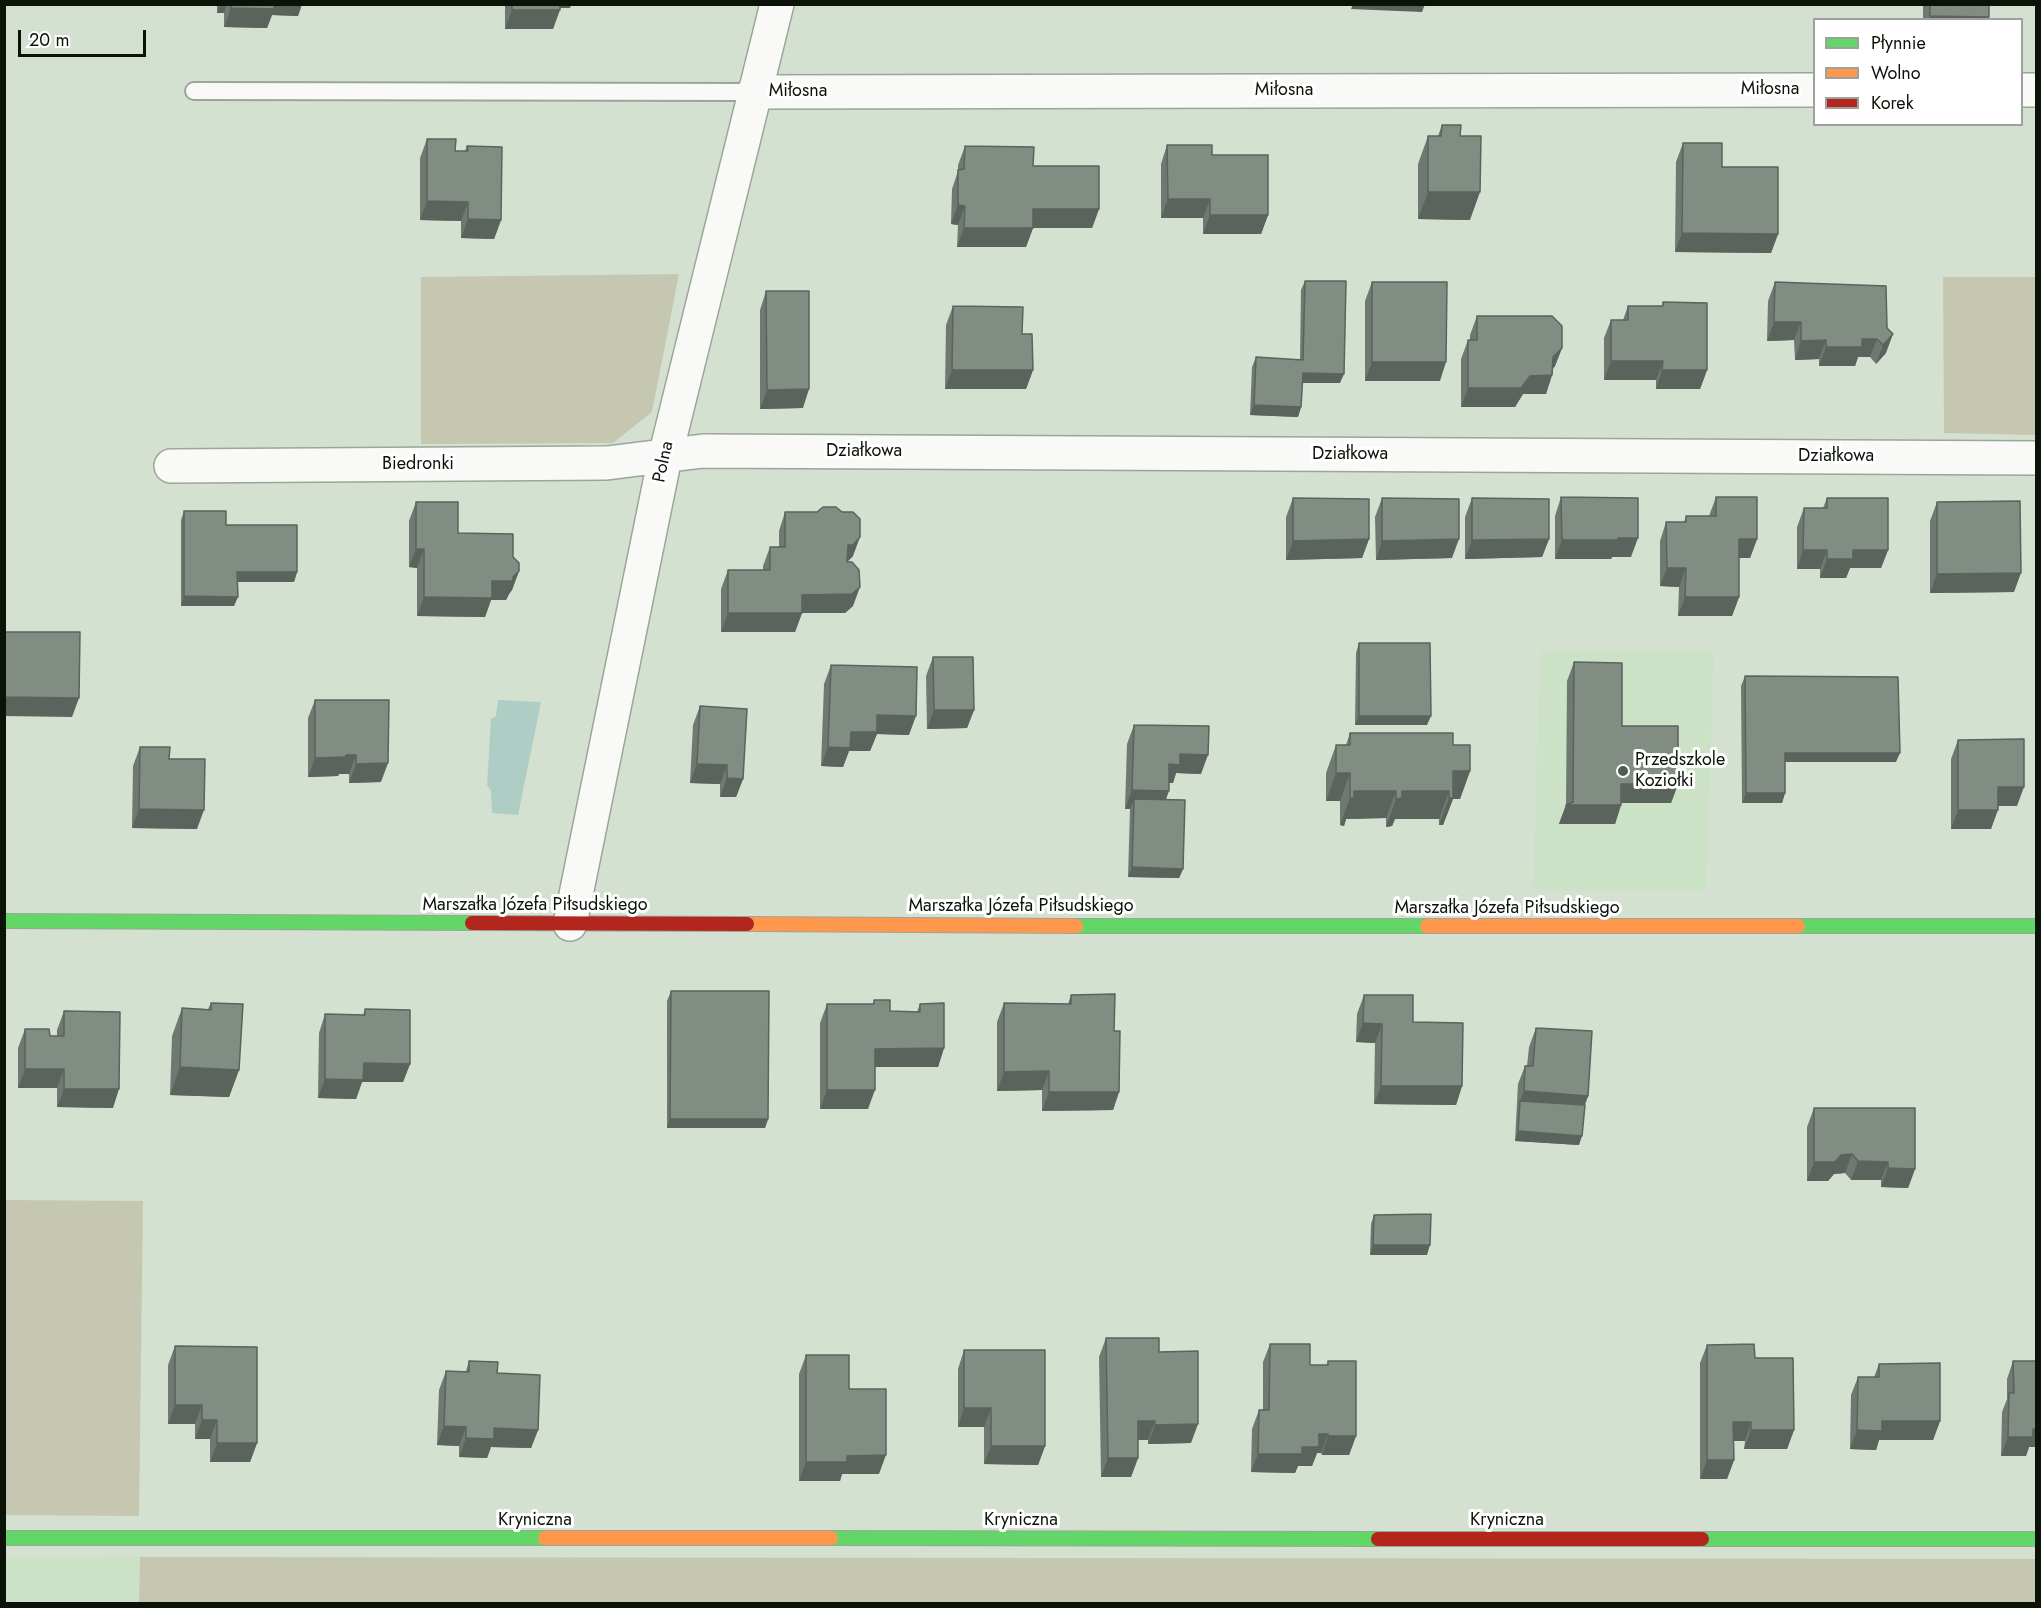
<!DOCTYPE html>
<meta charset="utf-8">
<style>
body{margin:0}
#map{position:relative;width:2041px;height:1608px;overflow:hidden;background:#d4e1d1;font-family:Jost,sans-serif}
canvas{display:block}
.frame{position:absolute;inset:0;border:6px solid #0b1309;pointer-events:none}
.legend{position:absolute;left:1813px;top:18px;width:210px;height:108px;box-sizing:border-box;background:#fff;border:2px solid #9da19d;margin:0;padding:8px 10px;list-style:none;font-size:18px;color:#0b1309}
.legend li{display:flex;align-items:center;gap:12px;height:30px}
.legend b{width:30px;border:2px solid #9da19d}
.scale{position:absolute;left:18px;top:30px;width:128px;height:27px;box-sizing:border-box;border:3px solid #0b1309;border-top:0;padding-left:8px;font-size:18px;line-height:21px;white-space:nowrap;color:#0b1309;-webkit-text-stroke:4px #fff;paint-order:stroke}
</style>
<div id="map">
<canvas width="2041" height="1608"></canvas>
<div class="frame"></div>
<ul class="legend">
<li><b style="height:8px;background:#63d668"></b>Płynnie</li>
<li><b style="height:8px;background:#ff974d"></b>Wolno</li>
<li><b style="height:8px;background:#b3261e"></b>Korek</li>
</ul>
<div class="scale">20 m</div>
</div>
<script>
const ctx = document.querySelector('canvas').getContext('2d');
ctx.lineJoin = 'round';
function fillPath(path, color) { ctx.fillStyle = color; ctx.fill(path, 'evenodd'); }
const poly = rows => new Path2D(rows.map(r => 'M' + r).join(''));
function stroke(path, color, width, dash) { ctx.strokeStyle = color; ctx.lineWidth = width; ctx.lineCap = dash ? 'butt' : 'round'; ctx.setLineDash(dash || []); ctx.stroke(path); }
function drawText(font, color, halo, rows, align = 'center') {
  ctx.font = font + ' Jost,sans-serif'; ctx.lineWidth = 6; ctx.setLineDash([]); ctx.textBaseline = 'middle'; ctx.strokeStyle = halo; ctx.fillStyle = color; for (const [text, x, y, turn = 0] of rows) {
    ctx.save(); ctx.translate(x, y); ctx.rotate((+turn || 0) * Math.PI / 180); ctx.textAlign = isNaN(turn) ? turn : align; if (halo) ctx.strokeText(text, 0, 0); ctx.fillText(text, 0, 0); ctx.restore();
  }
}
fillPath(poly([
 [1714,651,1706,890,1533,890,1540,652],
 [140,1557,139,1603,5,1603,4,1558]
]), '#cce2c6');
fillPath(poly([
 [679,274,652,412,613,443,421,444,421,277],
 [1943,277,2036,277,2036,435,1944,433],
 [5,1200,143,1201,139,1516,5,1515],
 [140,1557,2036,1559,2036,1603,139,1604]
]), '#c6c7b1');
fillPath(poly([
 [498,700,541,702,518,815,492,813,491,791,487,785,491,719,496,716]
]), '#aecdc4');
const lane = poly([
 [194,91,754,92]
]);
const street = poly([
 [2022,90,2036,90],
 [754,92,1814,90],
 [171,466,607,463,703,451,2036,458],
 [570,924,665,457,777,4]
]);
const fast = poly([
 [4,921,472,923],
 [1076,926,1427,926],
 [1798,926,2036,926],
 [4,1538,545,1538],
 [831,1538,1378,1539],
 [1702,1539,2036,1539]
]);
const slow = poly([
 [747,924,1076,926],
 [1427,926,1798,926],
 [545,1538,831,1538]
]);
const jam = poly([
 [472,923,747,924],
 [1378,1539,1702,1539]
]);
stroke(lane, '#9ba598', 20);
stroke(street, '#9ba598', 36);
stroke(fast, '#9ba598', 16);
stroke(slow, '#9ba598', 16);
stroke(jam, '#9ba598', 16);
stroke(lane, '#f9faf8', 16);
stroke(street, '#f9faf8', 33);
stroke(fast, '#63d668', 14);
stroke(slow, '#ff974d', 14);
stroke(jam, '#b3261e', 14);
fillPath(poly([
 [217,4,302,4,298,16,272,15,267,28,224,27,224,13,217,13],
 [505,4,571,4,570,8,560,8,553,29,505,29],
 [1923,4,1989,4,1988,20,1923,20],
 [1442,125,1460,136,1470,220,1418,219,1418,164,1428,136,1438,136],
 [427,139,455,151,465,151,467,146,501,220,494,239,461,238,461,221,420,220,420,158],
 [1683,143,1722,167,1778,234,1771,253,1675,252,1676,162],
 [1167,145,1212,155,1268,215,1261,234,1203,234,1203,218,1161,218,1161,164],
 [965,146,1033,166,1099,209,1092,228,1033,228,1026,247,957,247,958,225,951,224,952,189,958,171,958,165],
 [2037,192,2037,214,2035,214,2036,193],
 [1305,281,1340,383,1302,383,1301,407,1298,417,1250,415,1252,367,1256,357,1300,360,1301,290],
 [1372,282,1440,381,1365,381,1365,301],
 [1775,282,1886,286,1886,353,1876,364,1870,357,1858,357,1855,366,1819,366,1819,359,1795,360,1794,340,1767,341,1768,301],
 [766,291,803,408,760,409,760,310],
 [1663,302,1707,370,1700,389,1656,389,1656,380,1604,380,1604,338,1611,320,1623,320,1628,306,1662,306],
 [953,306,1022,334,1033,370,1026,389,945,389,946,325],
 [1477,316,1562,348,1555,366,1553,369,1552,375,1546,394,1523,394,1515,407,1461,407,1461,359,1468,340,1470,340,1470,335],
 [1561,497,1631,557,1612,557,1611,559,1555,559,1555,516],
 [1716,497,1757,539,1750,558,1739,558,1739,597,1732,616,1678,616,1679,587,1660,586,1660,541,1666,522,1684,522,1686,516,1709,516],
 [1293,498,1369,539,1362,558,1286,560,1286,517],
 [1382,498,1452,558,1376,560,1375,517],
 [1472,498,1549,539,1542,557,1465,559,1465,517],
 [1827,498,1888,550,1881,568,1850,568,1846,578,1820,578,1820,569,1797,569,1797,527,1804,508,1823,508],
 [416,502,458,533,513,557,519,571,512,590,509,594,506,600,491,600,485,617,417,616,417,568,409,567,409,521],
 [1937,502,2014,592,1930,593,1930,521],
 [184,511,226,525,297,572,294,582,238,582,234,606,181,606,181,520],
 [785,512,853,556,847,562,853,606,845,613,802,613,795,632,721,632,721,589,728,570,763,570,763,566,770,547,779,547,779,531],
 [1359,643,1427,725,1355,725,1356,653],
 [933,657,974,710,967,728,927,729,926,676],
 [1574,662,1622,726,1678,784,1671,803,1621,803,1621,805,1615,824,1559,824,1566,805,1567,681],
 [831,665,909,735,877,734,870,751,849,751,843,767,821,766,824,684],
 [1745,676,1896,762,1785,762,1785,793,1782,803,1742,803,1741,686],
 [315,700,381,782,349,783,349,774,339,774,338,776,308,777,308,718],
 [700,706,743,779,736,797,720,797,720,784,690,783,693,725],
 [1134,725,1201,774,1176,773,1173,783,1169,783,1166,800,1183,869,1179,878,1128,877,1130,809,1125,809,1127,744],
 [1350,733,1453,745,1470,771,1460,799,1453,799,1443,825,1439,825,1439,819,1395,819,1392,826,1386,827,1386,818,1346,819,1344,826,1340,825,1340,801,1326,801,1326,773,1336,745,1346,745],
 [1958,740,2017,806,1998,806,1991,829,1951,829,1951,759],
 [140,747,169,759,197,829,132,828,133,766],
 [671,991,768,1119,765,1128,667,1128,667,1001],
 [1071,995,1114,1031,1119,1092,1113,1110,1042,1111,1042,1090,997,1091,997,1022,1004,1003,1068,1004],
 [1364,995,1413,1022,1462,1086,1456,1105,1374,1104,1375,1043,1356,1042,1357,1014],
 [874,1000,890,1011,917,1012,920,1004,944,1048,938,1067,875,1067,868,1109,820,1109,820,1023,827,1004,873,1004],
 [211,1003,239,1070,229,1097,170,1095,172,1036,182,1008,208,1009],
 [365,1009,410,1064,403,1082,362,1082,356,1099,318,1098,319,1033,325,1014,363,1015],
 [64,1011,113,1108,57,1107,57,1088,18,1088,18,1048,25,1029,50,1036,57,1036,57,1030],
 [1536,1028,1588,1096,1585,1105,1579,1145,1515,1141,1518,1084,1525,1066,1527,1066,1529,1047],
 [1814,1108,1915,1169,1908,1188,1881,1187,1881,1180,1851,1180,1845,1173,1834,1174,1828,1181,1807,1181,1807,1127],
 [1374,1215,1427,1255,1370,1255,1371,1224],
 [1106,1338,1159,1352,1191,1443,1148,1444,1148,1440,1138,1440,1138,1458,1131,1477,1101,1477,1099,1357],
 [1270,1344,1310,1365,1327,1365,1328,1361,1356,1436,1349,1455,1322,1455,1321,1453,1317,1453,1312,1466,1298,1466,1295,1473,1251,1472,1252,1429,1259,1410,1263,1410,1263,1362],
 [1707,1345,1755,1358,1794,1430,1787,1449,1744,1449,1745,1441,1734,1441,1734,1460,1727,1479,1700,1479,1700,1363],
 [175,1346,257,1443,250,1462,210,1462,210,1439,195,1439,195,1424,168,1424,168,1365],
 [964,1350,1045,1446,1038,1465,984,1464,984,1427,958,1427,958,1369],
 [806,1355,849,1389,879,1474,842,1474,840,1481,799,1481,799,1374],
 [469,1361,497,1373,538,1430,531,1448,491,1447,487,1458,459,1457,459,1446,437,1445,439,1390,446,1371,466,1371],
 [2013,1361,2029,1447,2026,1456,2001,1456,2002,1412,2007,1399,2007,1379],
 [1879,1364,1940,1421,1933,1440,1879,1440,1876,1450,1850,1449,1851,1395,1858,1377,1874,1377]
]), '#6f7971');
fillPath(poly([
 [220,4,227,4,224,13,217,13],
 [272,4,302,4,298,16,272,15,267,28,224,27,231,8],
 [554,4,571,4,570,8,553,8],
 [1353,4,1425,4,1422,12,1351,9],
 [512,10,560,10,553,29,505,29],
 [1930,16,1989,17,1988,20,1929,20],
 [1428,192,1480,192,1470,220,1418,219],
 [1168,199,1210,199,1203,218,1161,218],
 [427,201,468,202,461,221,420,220],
 [958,205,965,206,958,225,951,224],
 [1033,209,1099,209,1092,228,1026,228],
 [1210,215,1268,215,1261,234,1203,234],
 [468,219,501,220,494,239,461,238],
 [964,228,1033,228,1026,247,957,247],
 [1682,233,1778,234,1771,253,1675,252],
 [1774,322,1801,322,1794,340,1767,341],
 [1893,334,1886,353,1876,364,1883,345],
 [1862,339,1877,339,1870,357,1858,357,1855,366,1819,366,1826,347],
 [1826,340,1819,359,1795,360,1801,341],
 [1562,348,1555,366,1546,375,1552,375,1546,394,1523,394,1515,407,1461,407,1468,388,1530,376,1553,357],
 [1611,361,1663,361,1656,380,1604,380],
 [1372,362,1446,362,1440,381,1365,381],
 [952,370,1033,370,1026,389,945,389],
 [1662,370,1707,370,1700,389,1656,389],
 [1303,373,1344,374,1340,383,1299,383],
 [809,389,803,408,760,409,767,390],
 [1254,405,1301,407,1298,417,1250,415],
 [860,537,853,556,846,563,848,545],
 [1618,538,1638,538,1631,557,1612,557,1611,559,1555,559,1562,540],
 [1369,539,1362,558,1286,560,1293,541],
 [1459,539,1452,558,1376,560,1382,541],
 [1549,539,1542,557,1465,559,1472,540],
 [1739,539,1757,539,1750,558,1732,558],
 [416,549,424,549,417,568,409,567],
 [1803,550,1827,550,1820,569,1797,569],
 [1853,550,1888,550,1881,568,1850,568,1846,578,1820,578,1827,559],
 [1667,568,1686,568,1679,587,1660,586],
 [519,571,512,590,509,594,506,600,491,600,485,617,417,616,424,597,513,577],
 [237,572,297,572,294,582,234,582],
 [2021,573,2014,592,1930,593,1937,574],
 [860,587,853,606,845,613,802,613,795,632,721,632,728,613,802,595],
 [184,596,238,597,234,606,181,606],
 [1685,597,1739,597,1732,616,1678,616],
 [4,697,79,698,72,717,4,716],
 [934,710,974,710,967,728,927,729],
 [877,715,916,716,909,735,877,734,870,751,849,751,843,767,821,766,828,747],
 [1359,716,1431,716,1427,725,1355,725],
 [1785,753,1900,753,1896,762,1782,762],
 [1180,754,1208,755,1201,774,1176,773,1173,783,1163,783,1169,764],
 [346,755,356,755,349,774,339,774,338,776,308,777,315,758],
 [388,763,381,782,349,783,356,764],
 [697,764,727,765,720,784,690,783],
 [1453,771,1470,771,1460,799,1453,799,1443,825,1439,825,1449,798,1449,791,1439,819,1395,819,1392,826,1386,827,1396,799,1402,791],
 [1336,773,1350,773,1340,801,1326,801],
 [727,778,743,779,736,797,720,797],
 [1621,784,1678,784,1671,803,1614,803],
 [1998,787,2024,787,2017,806,1991,806],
 [1132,790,1169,791,1162,810,1134,799,1130,809,1125,809],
 [1354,791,1396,791,1386,818,1346,819,1344,826,1340,825,1350,798],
 [1746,793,1785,793,1782,803,1742,803],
 [1566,805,1621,805,1615,824,1559,824],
 [139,809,204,810,197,829,132,828],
 [1958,810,1998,810,1991,829,1951,829],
 [1132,867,1183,869,1179,878,1128,877],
 [1363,1023,1382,1024,1375,1043,1356,1042],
 [944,1048,938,1067,868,1067,875,1049],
 [364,1063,410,1064,403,1082,362,1082,356,1099,318,1098,325,1079],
 [180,1067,239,1070,229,1097,170,1095],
 [25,1069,64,1069,57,1088,18,1088],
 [1049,1071,1042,1090,997,1091,1004,1072],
 [1381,1086,1462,1086,1456,1105,1374,1104],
 [64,1089,119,1089,113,1108,57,1107],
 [827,1090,875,1090,868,1109,820,1109],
 [1524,1091,1588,1096,1581,1114,1520,1101],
 [1049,1092,1119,1092,1113,1110,1042,1111],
 [670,1119,768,1119,765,1128,667,1128],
 [1518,1131,1582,1136,1579,1145,1515,1141],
 [1852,1154,1845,1173,1834,1174,1828,1181,1807,1181,1814,1162,1841,1155],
 [1858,1161,1888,1162,1881,1180,1851,1180],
 [1888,1168,1915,1169,1908,1188,1881,1187],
 [1373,1245,1430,1245,1427,1255,1370,1255],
 [175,1405,202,1405,195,1424,168,1424],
 [964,1408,991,1408,984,1427,958,1427],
 [202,1420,217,1420,210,1439,195,1439],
 [1138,1421,1155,1421,1148,1440,1131,1440],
 [1882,1421,1940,1421,1933,1440,1879,1440,1876,1450,1850,1449,1857,1430],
 [1733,1422,1751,1422,1745,1441,1726,1441],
 [1198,1424,1191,1443,1148,1444,1155,1425],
 [444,1426,466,1427,459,1446,437,1445],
 [494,1428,538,1430,531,1448,491,1447,487,1458,459,1457,466,1438],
 [2033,1429,2037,1429,2037,1447,2029,1447,2026,1456,2001,1456,2008,1437],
 [1751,1430,1794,1430,1787,1449,1744,1449],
 [1319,1434,1328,1434,1321,1453,1317,1453,1312,1466,1298,1466,1295,1473,1251,1472,1258,1454,1302,1447],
 [1328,1436,1356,1436,1349,1455,1322,1455],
 [217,1443,257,1443,250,1462,210,1462],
 [991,1446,1045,1446,1038,1465,984,1464],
 [886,1455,879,1474,842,1474,840,1481,799,1481,806,1462,847,1456],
 [1108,1458,1138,1458,1131,1477,1101,1477],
 [1707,1460,1734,1460,1727,1479,1700,1479]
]), '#5a635c');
const building = poly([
 [231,4,274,4,274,9,231,8,231,4],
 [512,4,560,4,560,10,512,10,512,4],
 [1930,4,1989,4,1989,17,1930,16,1930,4],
 [1442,125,1461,125,1460,136,1481,136,1480,192,1428,192,1428,136,1441,136,1442,125],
 [427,139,456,139,455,151,468,151,467,146,502,147,501,220,468,219,468,202,427,201,427,139],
 [1683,143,1722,143,1722,167,1778,167,1778,234,1682,233,1683,143],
 [1167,145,1212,145,1212,155,1268,155,1268,215,1210,215,1210,199,1168,199,1167,145],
 [965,146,1034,147,1033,166,1099,166,1099,209,1033,209,1033,228,964,228,965,206,958,205,958,170,964,169,965,146],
 [1305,281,1346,281,1344,374,1303,373,1301,407,1254,405,1256,357,1303,360,1305,281],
 [1372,282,1447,282,1446,362,1372,362,1372,282],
 [1775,282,1886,286,1887,328,1893,334,1883,345,1877,339,1862,339,1862,347,1826,347,1826,340,1801,341,1801,322,1774,322,1775,282],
 [766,291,809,291,809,389,767,390,766,291],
 [1663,302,1707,303,1707,370,1662,370,1663,361,1611,361,1611,320,1628,320,1628,306,1663,306,1663,302],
 [953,306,1023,307,1022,334,1032,334,1033,370,952,370,953,306],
 [1477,316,1552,316,1562,326,1562,348,1553,357,1552,375,1530,376,1521,388,1468,388,1468,340,1477,340,1477,316],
 [1561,497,1638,498,1638,538,1618,538,1618,540,1562,540,1561,497],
 [1716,497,1757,497,1757,539,1739,539,1739,597,1685,597,1686,568,1667,568,1666,522,1686,522,1686,516,1716,516,1716,497],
 [1293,498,1369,499,1369,539,1293,541,1293,498],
 [1382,498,1459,499,1459,539,1382,541,1382,498],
 [1472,498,1549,499,1549,539,1472,540,1472,498],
 [1827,498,1888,498,1888,550,1853,550,1853,559,1827,559,1827,550,1803,550,1804,508,1827,508,1827,498],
 [2020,501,2021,573,1937,574,1937,502,2020,501],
 [416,502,458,502,458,533,513,534,513,557,519,563,519,571,513,577,513,581,492,581,492,598,424,597,424,549,416,549,416,502],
 [823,507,836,507,842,512,853,512,860,519,860,537,853,545,848,545,847,562,852,562,859,570,860,587,852,594,802,595,802,613,728,613,728,570,770,570,770,547,785,547,785,512,817,512,823,507],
 [184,511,226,511,226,525,297,525,297,572,237,572,238,597,184,596,184,511],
 [4,632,80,632,79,698,4,697,4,632],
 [1359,643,1430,643,1431,716,1359,716,1359,643],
 [933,657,973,657,974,710,934,710,933,657],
 [1574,662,1622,663,1622,726,1678,726,1678,784,1621,784,1621,805,1566,805,1573,802,1574,662],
 [831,665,917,667,916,716,877,715,877,732,851,732,850,748,828,747,831,665],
 [1745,676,1898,677,1900,753,1785,753,1785,793,1746,793,1745,676],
 [315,700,389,700,388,763,356,764,356,755,346,755,345,757,315,758,315,700],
 [700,706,747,709,743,779,727,778,727,765,697,764,700,706],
 [1134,725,1209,726,1208,755,1180,754,1180,765,1169,764,1169,791,1132,790,1134,725],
 [1350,733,1453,733,1453,745,1470,745,1470,771,1453,771,1453,798,1449,798,1449,791,1402,791,1402,798,1396,799,1396,791,1354,791,1354,798,1350,798,1350,773,1336,773,1336,745,1350,745,1350,733],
 [2024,739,2024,787,1998,787,1998,810,1958,810,1958,740,2024,739],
 [140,747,170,747,169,759,205,759,204,810,139,809,140,747],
 [1134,799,1185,800,1183,869,1132,867,1134,799],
 [671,991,769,991,768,1119,670,1119,671,991],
 [1115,994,1114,1031,1120,1031,1119,1092,1049,1092,1049,1071,1004,1072,1004,1003,1071,1004,1071,995,1115,994],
 [1364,995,1413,995,1413,1022,1463,1023,1462,1086,1381,1086,1382,1024,1363,1023,1364,995],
 [874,1000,890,1000,890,1011,920,1012,920,1004,944,1003,944,1048,875,1049,875,1090,827,1090,827,1004,874,1004,874,1000],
 [211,1003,243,1004,239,1070,180,1067,182,1008,211,1010,211,1003],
 [365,1009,410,1010,410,1064,364,1063,363,1080,325,1079,325,1014,365,1015,365,1009],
 [64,1011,120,1012,119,1089,64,1089,64,1069,25,1069,25,1029,49,1029,50,1036,64,1036,64,1011],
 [1536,1028,1592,1031,1588,1096,1524,1091,1525,1066,1533,1066,1536,1028],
 [1520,1101,1585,1105,1582,1136,1518,1131,1520,1101],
 [1814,1108,1915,1108,1915,1169,1888,1168,1888,1162,1858,1161,1852,1154,1841,1155,1835,1162,1814,1162,1814,1108],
 [1431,1214,1430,1245,1373,1245,1374,1215,1431,1214],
 [1106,1338,1159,1338,1159,1352,1198,1351,1198,1424,1155,1425,1155,1421,1138,1421,1138,1458,1108,1458,1106,1338],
 [1270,1344,1310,1344,1310,1365,1328,1365,1328,1361,1356,1361,1356,1436,1328,1436,1328,1434,1319,1434,1319,1447,1302,1447,1302,1454,1258,1454,1259,1410,1269,1410,1270,1344],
 [1754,1344,1755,1358,1793,1358,1794,1430,1751,1430,1751,1422,1733,1422,1734,1460,1707,1460,1707,1345,1754,1344],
 [175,1346,257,1347,257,1443,217,1443,217,1420,202,1420,202,1405,175,1405,175,1346],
 [964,1350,1045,1350,1045,1446,991,1446,991,1408,964,1408,964,1350],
 [806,1355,849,1355,849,1389,886,1389,886,1455,847,1456,847,1462,806,1462,806,1355],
 [469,1361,498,1362,497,1373,540,1375,538,1430,494,1428,494,1439,466,1438,466,1427,444,1426,446,1371,469,1372,469,1361],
 [2013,1361,2037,1361,2037,1429,2033,1429,2033,1437,2008,1437,2009,1393,2014,1393,2013,1361],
 [1940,1363,1940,1421,1882,1421,1882,1431,1857,1430,1858,1377,1879,1377,1879,1364,1940,1363]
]);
fillPath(building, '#818d83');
stroke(building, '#5a635c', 1.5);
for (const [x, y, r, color] of [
 [1623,771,6,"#515b4f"]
]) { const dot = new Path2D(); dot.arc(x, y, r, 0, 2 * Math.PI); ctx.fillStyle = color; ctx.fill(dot); stroke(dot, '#fff', 2); }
drawText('18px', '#0b1309', '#fff', [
 ["Miłosna",1770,90],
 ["Miłosna",1284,91],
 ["Miłosna",798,92],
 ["Działkowa",864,452],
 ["Działkowa",1350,455],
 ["Działkowa",1836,457],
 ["Polna",664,462,-78],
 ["Biedronki",418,465],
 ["Marszałka Józefa Piłsudskiego",535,906],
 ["Marszałka Józefa Piłsudskiego",1021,907],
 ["Marszałka Józefa Piłsudskiego",1507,909],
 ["Kryniczna",535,1521],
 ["Kryniczna",1021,1521],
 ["Kryniczna",1507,1521]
]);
drawText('18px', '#0b1309', '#fff', [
 ["Przedszkole",1635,761],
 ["Koziołki",1635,782]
], 'left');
</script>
